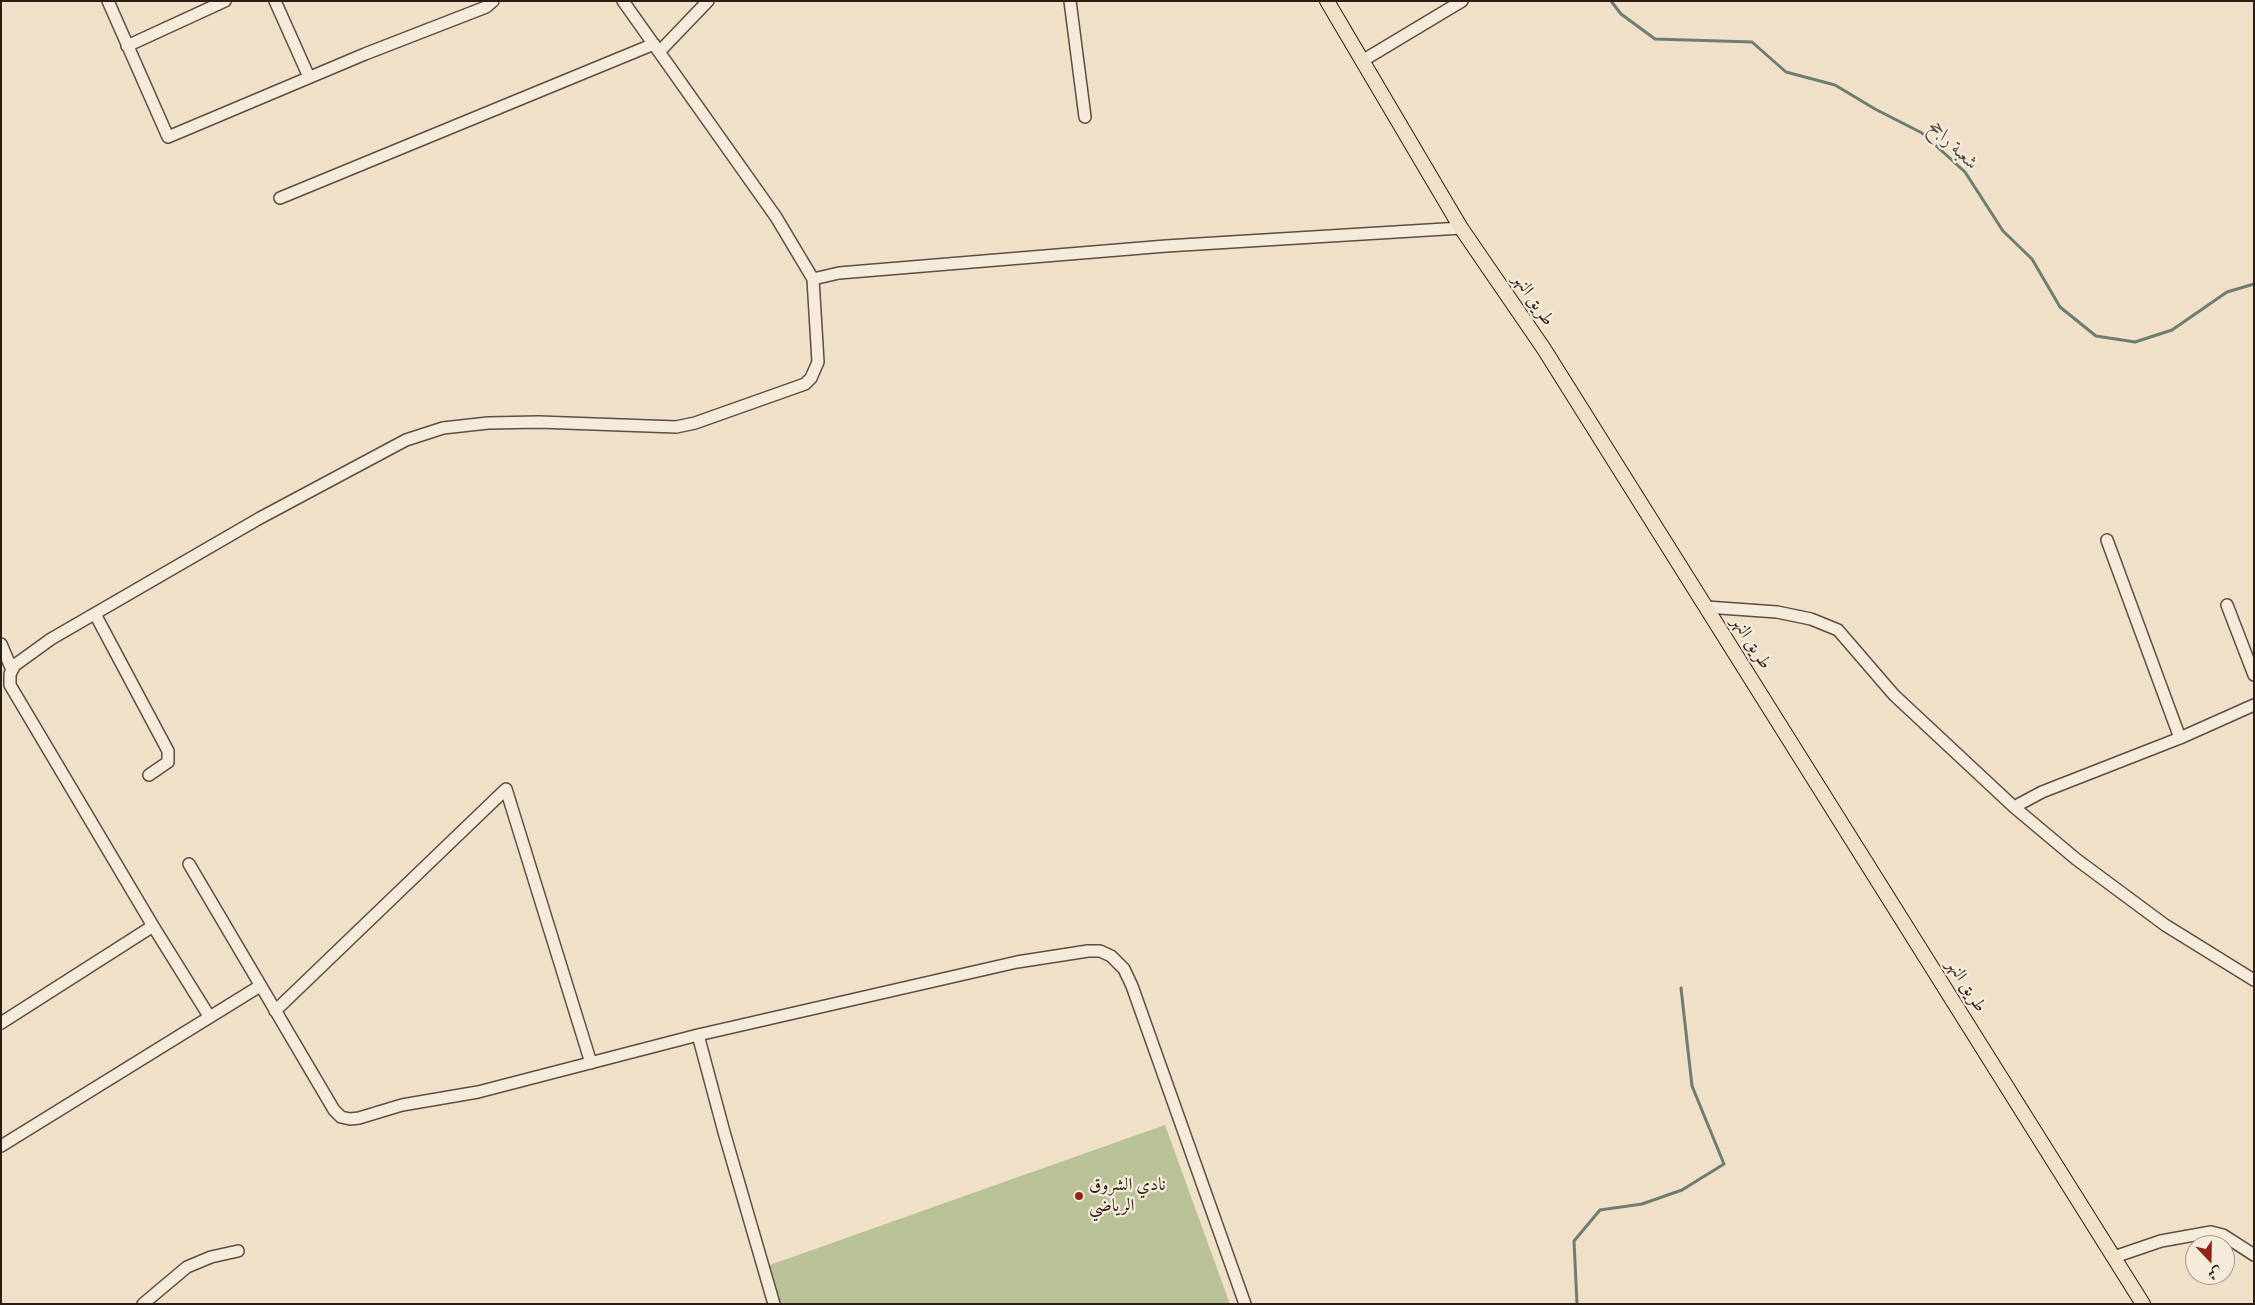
<!DOCTYPE html>
<meta charset="utf-8">
<style>
body{margin:0}
#map{position:relative;width:2255px;height:1305px;overflow:hidden;background:#efe0c7;font-family:"IM FELL Great Primer",Amiri,serif}
canvas{display:block}
.frame{position:absolute;inset:0;border:2px solid #2c1c15;pointer-events:none}
.north{position:absolute;left:2185px;top:1235px;width:50px;height:50px;box-sizing:border-box;background:#f5ebdb;border:1px solid #a5988c;border-radius:50%;rotate:159deg;font-size:14px;font-weight:700;line-height:20px;text-align:center;color:#2c1c15}
.north::after{content:'';display:block;margin:auto;width:18px;height:22px;background:#8f2418;clip-path:polygon(50% 0,100% 100%,50% 72%,0 100%)}
</style>
<div id="map">
<canvas width="2255" height="1305"></canvas>
<div class="frame"></div>
<div class="north">ش</div>
</div>
<script>
const ctx = document.querySelector('canvas').getContext('2d');
ctx.lineJoin = 'round';
function fillPath(path, color) { ctx.fillStyle = color; ctx.fill(path, 'evenodd'); }
const poly = rows => new Path2D(rows.map(r => 'M' + r).join(''));
function stroke(path, color, width, dash) { ctx.strokeStyle = color; ctx.lineWidth = width; ctx.lineCap = dash ? 'butt' : 'round'; ctx.setLineDash(dash || []); ctx.stroke(path); }
function drawText(font, color, halo, rows, align = 'center') {
  ctx.font = font + ' "IM FELL Great Primer",Amiri,serif'; ctx.lineWidth = 4.5; ctx.setLineDash([]); ctx.textBaseline = 'middle'; ctx.strokeStyle = halo; ctx.fillStyle = color; for (const [text, x, y, turn = 0] of rows) {
    ctx.save(); ctx.translate(x, y); ctx.rotate((+turn || 0) * Math.PI / 180); ctx.textAlign = isNaN(turn) ? turn : align; if (halo) ctx.strokeText(text, 0, 0); ctx.fillText(text, 0, 0); ctx.restore();
  }
}
fillPath(poly([
 [1165,1125,1230,1304,781,1304,767,1266]
]), '#b9c296');
stroke(poly([
 [1611,1,1621,14,1655,39,1752,42,1786,72,1835,85,1875,109,1922,133,1965,172,2003,231,2032,259,2060,307,2096,336,2135,342,2172,330,2227,292,2254,284],
 [1577,1304,1574,1241,1600,1210,1642,1204,1682,1190,1724,1164,1692,1086,1681,988]
]), '#6e7d72', 3);
const minor = poly([
 [108,1,168,137,365,54,486,7,493,1],
 [275,1,309,77],
 [623,1,776,217,813,279],
 [1070,1,1085,117],
 [127,46,225,1],
 [660,51,708,1],
 [1362,61,1462,1],
 [280,198,654,44],
 [2107,540,2180,738],
 [2227,605,2254,675],
 [1706,607,1777,612,1811,619,1838,630,1894,695,2014,807,2076,859,2165,925,2254,980],
 [95,614,168,751,168,762,149,775],
 [1,644,12,670],
 [2014,807,2042,792,2180,738,2254,705],
 [189,864,334,1110,341,1117,350,1119,359,1118,402,1105,478,1092,698,1035,1017,962,1088,951,1100,951,1111,956,1124,969,1132,986,1245,1304],
 [275,1011,506,789,591,1063],
 [209,1016,153,926,10,685,10,674,15,665,51,639,260,518,406,440,443,428,488,423,539,422,676,427,695,423,805,384,811,378,818,362,813,279,839,273,1166,246,1461,228],
 [1,1023,153,926],
 [698,1035,724,1132,774,1304],
 [1,1146,260,986],
 [2114,1257,2161,1241,2211,1232,2223,1235,2254,1255],
 [143,1304,187,1267,211,1257,238,1251]
]);
const major = poly([
 [1327,1,1461,228,1544,349,2143,1304]
]);
stroke(minor, '#5d4d42', 14);
stroke(major, '#2c1c15', 16);
stroke(minor, '#f5ebdb', 11);
stroke(major, '#efe0c7', 14);
for (const [x, y, r, color] of [
 [1079,1196,5,"#8f2418"]
]) { const dot = new Path2D(); dot.arc(x, y, r, 0, 2 * Math.PI); ctx.fillStyle = color; ctx.fill(dot); stroke(dot, '#f5ebdb', 2); }
drawText('18px', '#2c1c15', '#f5ebdb', [
 ["طريق النهر",1533,300,56],
 ["طريق النهر",1751,643,58],
 ["طريق النهر",1966,986,58]
]);
drawText('18px', '#2c1c15', '#f5ebdb', [
 ["نادي الشروق",1089,1186],
 ["الرياضي",1089,1207]
], 'left');
drawText('italic 19px', '#4d4d44', '#f5ebdb', [
 ["شعبة راجح",1953,146,44]
]);
</script>
